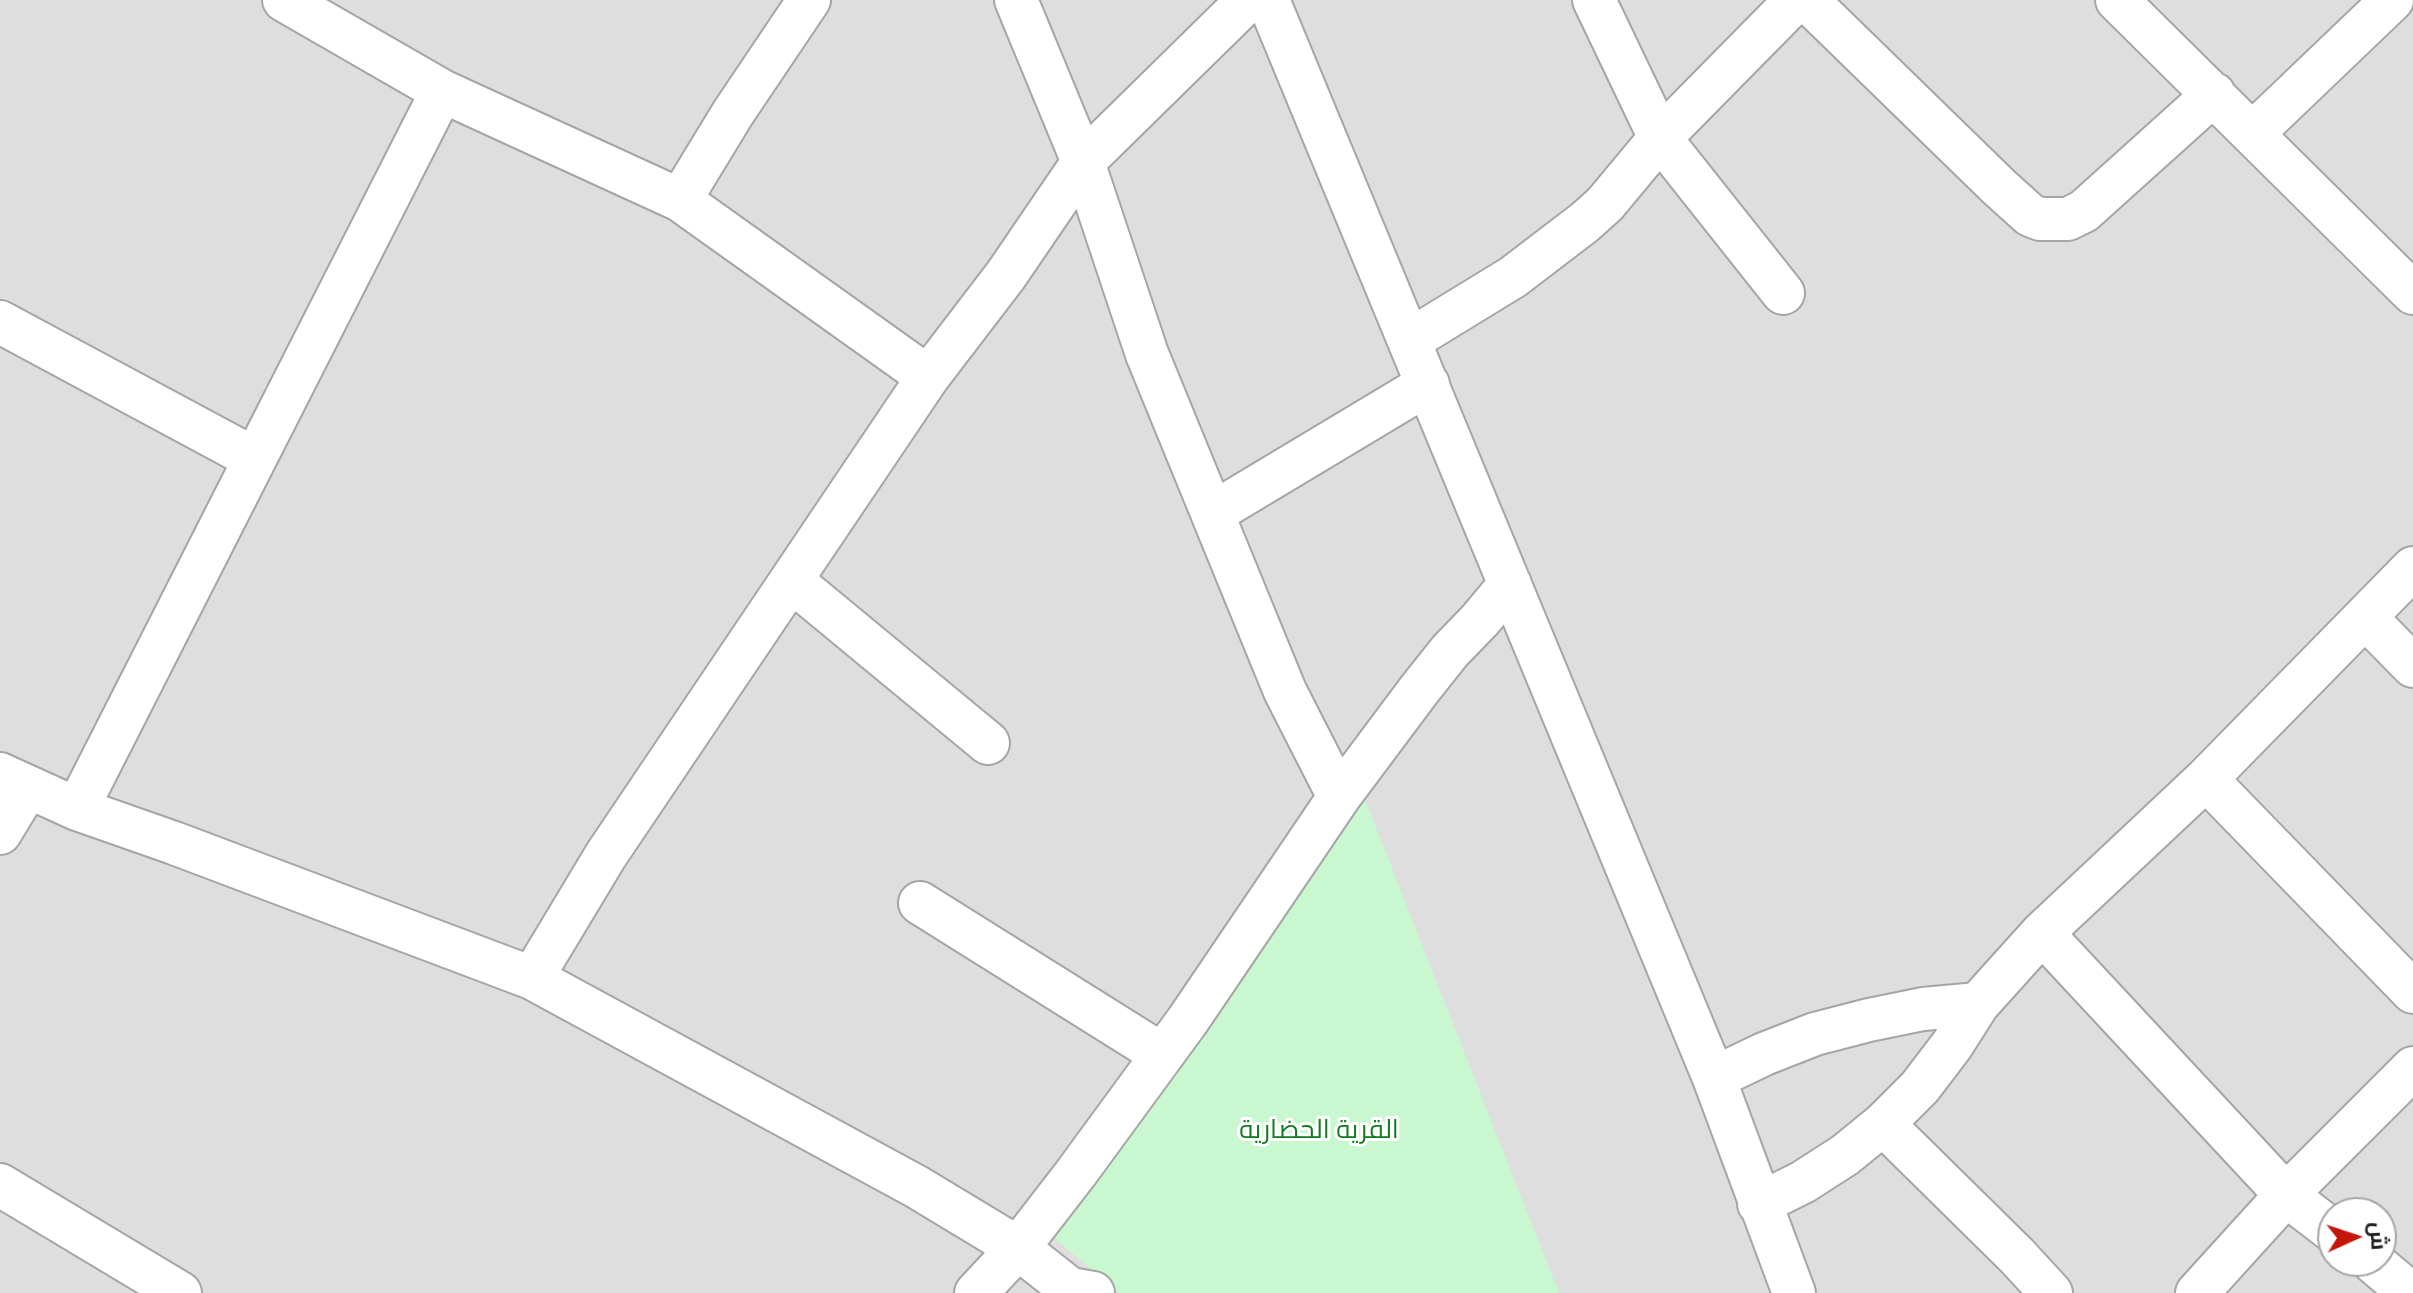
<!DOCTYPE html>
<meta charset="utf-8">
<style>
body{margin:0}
#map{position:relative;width:2413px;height:1293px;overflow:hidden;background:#f1eee8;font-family:"Golos Text",Cairo,sans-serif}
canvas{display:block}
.north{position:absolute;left:2317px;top:1197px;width:80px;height:80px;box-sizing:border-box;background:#fff;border:2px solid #a6a6a6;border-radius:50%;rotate:87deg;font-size:22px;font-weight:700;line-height:32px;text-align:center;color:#212121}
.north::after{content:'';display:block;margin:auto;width:28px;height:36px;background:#c6160b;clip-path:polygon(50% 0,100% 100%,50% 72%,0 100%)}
</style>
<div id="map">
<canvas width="2413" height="1293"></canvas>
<div class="north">ش</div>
</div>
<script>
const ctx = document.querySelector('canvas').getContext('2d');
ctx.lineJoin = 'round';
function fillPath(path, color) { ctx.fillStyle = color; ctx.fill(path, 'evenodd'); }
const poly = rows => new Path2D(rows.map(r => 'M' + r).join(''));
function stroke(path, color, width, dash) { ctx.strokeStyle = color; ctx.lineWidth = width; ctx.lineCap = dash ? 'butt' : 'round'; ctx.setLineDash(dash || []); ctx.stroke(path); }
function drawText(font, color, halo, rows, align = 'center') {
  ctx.font = font + ' "Golos Text",Cairo,sans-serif'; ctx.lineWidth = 6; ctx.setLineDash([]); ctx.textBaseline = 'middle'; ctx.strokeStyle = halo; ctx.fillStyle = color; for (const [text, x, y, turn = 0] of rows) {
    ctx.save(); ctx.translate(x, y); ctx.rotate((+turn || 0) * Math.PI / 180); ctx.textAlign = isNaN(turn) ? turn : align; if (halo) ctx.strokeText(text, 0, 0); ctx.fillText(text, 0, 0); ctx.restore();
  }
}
fillPath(poly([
 [0,0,2413,0,2413,1293,0,1293],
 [2333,1213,2381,1213,2381,1261,2333,1261]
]), '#dfdede');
fillPath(poly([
 [1362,792,1559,1293,1118,1293,1046,1231]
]), '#c9f7cf');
const minor = poly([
 [284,0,442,91,680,200,928,377],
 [1016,0,1083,162,1147,354,1285,691,1339,797],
 [1268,0,1714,1078,1794,1293],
 [1594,0,1660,138,1783,293],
 [1807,0,1999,187,2030,215,2040,219,2068,219,2084,211,2214,94],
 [2117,0,2413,293],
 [2253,133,2392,0],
 [680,200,733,113,809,0],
 [0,322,255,459],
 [1410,340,1513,277,1585,222,1605,204,1660,138,1796,0],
 [1213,513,1428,384],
 [792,581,988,743],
 [2365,617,2413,666],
 [0,774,77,809,174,843,532,978,917,1187,1018,1248,1070,1289,1093,1293],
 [2206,779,2413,992],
 [77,809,442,91],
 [0,833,28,787],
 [920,903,1161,1054],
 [2042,933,2286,1195,2333,1231],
 [532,978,606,855,928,377,1006,275,1083,162,1248,0],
 [1714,1078,1764,1054,1815,1034,1869,1020,1923,1009,1978,1004],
 [1883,1124,2017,1256,2051,1293],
 [0,1185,180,1293],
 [1759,1204,1803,1182,1845,1155,1883,1124,1920,1087,1952,1045,1978,1004,2042,933,2206,779,2413,568],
 [2372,1261,2410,1293],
 [976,1293,1018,1248,1076,1173,1188,1020,1339,797,1419,690,1450,651,1480,620,1510,584],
 [2197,1293,2286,1195,2413,1068]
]);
stroke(minor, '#a5a5a5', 46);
stroke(minor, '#fff', 42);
drawText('26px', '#127b21', '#fff', [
 ["القرية الحضارية",1319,1130]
]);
</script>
